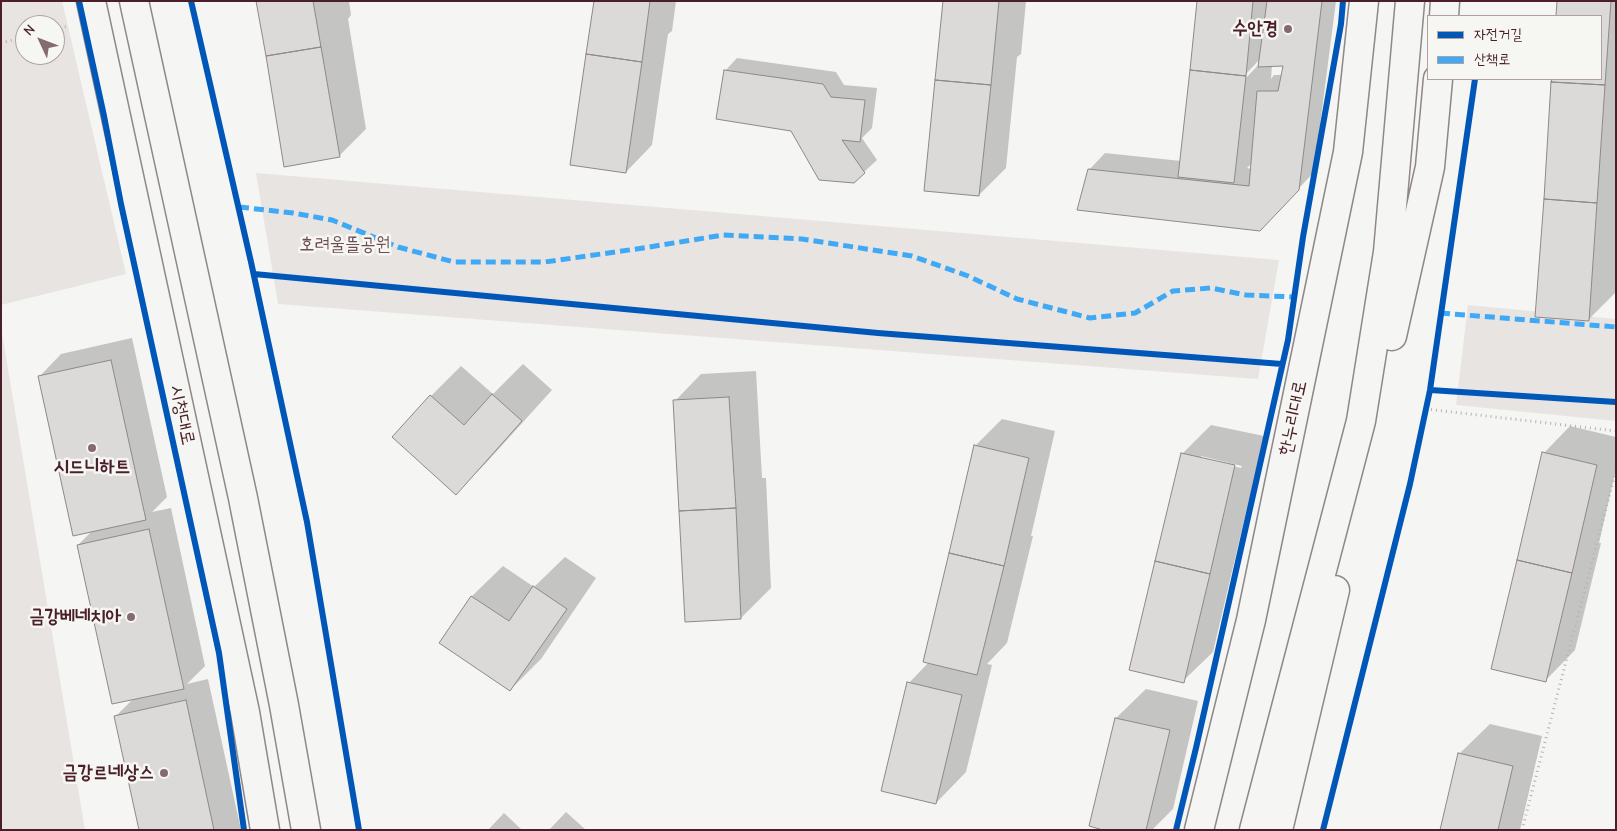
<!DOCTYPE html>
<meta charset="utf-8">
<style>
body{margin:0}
#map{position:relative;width:1617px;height:831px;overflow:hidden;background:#f5f5f3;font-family:"Comic Neue","Poor Story",sans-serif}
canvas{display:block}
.frame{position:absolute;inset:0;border:2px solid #4a1f2b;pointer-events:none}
.legend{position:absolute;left:1427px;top:15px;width:175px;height:65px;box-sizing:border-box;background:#f6f6f2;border:1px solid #b1a0a2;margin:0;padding:6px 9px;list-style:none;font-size:15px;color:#4a1f2b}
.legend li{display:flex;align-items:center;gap:10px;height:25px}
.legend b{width:25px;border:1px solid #b1a0a2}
.north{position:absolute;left:15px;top:15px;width:50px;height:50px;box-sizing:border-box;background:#f6f6f2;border:1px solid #b1a0a2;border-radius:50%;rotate:313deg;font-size:14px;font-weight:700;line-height:20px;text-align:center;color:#4a1f2b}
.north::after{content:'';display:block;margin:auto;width:18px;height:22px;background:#866a71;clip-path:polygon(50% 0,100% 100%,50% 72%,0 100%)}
</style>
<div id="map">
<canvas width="1617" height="831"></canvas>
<div class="frame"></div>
<ul class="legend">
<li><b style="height:6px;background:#0057b8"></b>자전거길</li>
<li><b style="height:6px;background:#3fa9f5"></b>산책로</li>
</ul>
<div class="north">N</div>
</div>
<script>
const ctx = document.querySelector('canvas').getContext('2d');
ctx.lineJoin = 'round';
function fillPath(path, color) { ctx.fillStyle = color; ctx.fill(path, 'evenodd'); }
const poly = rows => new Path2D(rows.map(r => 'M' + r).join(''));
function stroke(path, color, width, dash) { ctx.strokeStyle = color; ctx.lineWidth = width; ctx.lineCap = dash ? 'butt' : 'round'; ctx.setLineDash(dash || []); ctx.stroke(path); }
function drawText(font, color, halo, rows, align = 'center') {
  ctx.font = font + ' "Comic Neue","Poor Story",sans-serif'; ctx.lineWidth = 5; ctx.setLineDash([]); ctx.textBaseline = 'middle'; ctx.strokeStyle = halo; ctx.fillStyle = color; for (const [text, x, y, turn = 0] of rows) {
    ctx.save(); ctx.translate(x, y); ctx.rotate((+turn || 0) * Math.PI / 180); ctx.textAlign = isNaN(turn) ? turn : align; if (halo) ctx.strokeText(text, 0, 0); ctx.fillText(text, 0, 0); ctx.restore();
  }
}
fillPath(poly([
 [1,1,62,1,126,274,1,305],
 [25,25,55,25,55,55,25,55],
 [256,173,1279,260,1258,379,278,304],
 [1468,305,1616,319,1616,421,1456,405],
 [1,327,85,830,1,830]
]), '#e8e4e2');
fillPath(poly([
 [258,1,349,1,351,15,348,19,366,129,339,156],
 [595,1,676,1,672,31,668,34,652,145,626,172],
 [944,1,1026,1,1021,54,1017,57,1006,168,979,195],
 [1198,1,1336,1,1314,172,1276,213,1089,170,1105,153,1181,161],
 [1262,57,1264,59,1245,79,1245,75],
 [1272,65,1284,65,1282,75,1274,75,1271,79],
 [1252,163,1252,169,1247,168],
 [1559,1,1616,1,1615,293,1589,319,1537,316,1553,79,1601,79,1601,16,1557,16],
 [737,58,836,72,844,85,877,88,872,128,862,138,877,160,864,172,792,130,725,71],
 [132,338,167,497,152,512,171,508,205,666,187,684,208,679,241,830,140,830,115,717,134,698,78,545,93,530,40,376,61,354],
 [523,364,552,390,486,463,456,493,431,396,461,366,493,394],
 [756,371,762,478,766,478,771,588,741,618,675,401,701,374],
 [1002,419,1055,431,1031,536,1033,536,1007,643,987,664,992,665,966,772,936,803,909,683,929,662,975,446],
 [1211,425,1264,436,1213,652,1183,681,1182,454],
 [1201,456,1242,466,1241,468,1201,459],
 [1570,426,1616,437,1616,469,1599,543,1601,543,1575,650,1545,681,1544,453],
 [565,557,596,578,541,659,510,690,441,642,472,596,503,566,534,587],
 [1146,689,1198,701,1173,809,1152,830,1109,830,1116,718],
 [1490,724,1542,736,1520,830,1441,830,1459,754],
 [566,812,586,830,549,830],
 [504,813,522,830,488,830]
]), '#0003');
const building = poly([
 [313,1,321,47,266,56,256,1,313,1],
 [594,1,650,1,642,62,586,54,594,1],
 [943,1,999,1,991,85,935,80,943,1],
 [1197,1,1253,1,1246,76,1190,70,1197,1],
 [1267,1,1322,1,1299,190,1260,231,1077,210,1088,169,1249,186,1257,91,1278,91,1283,66,1258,67,1267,1],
 [1557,1,1611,1,1605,85,1551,82,1552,79,1601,79,1601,16,1556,16,1557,1],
 [321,47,340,157,284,167,266,56,321,47],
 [586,54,642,62,626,173,570,165,586,54],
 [724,70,823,84,831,97,865,100,860,142,842,140,865,173,854,183,819,180,791,131,716,119,724,70],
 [1190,70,1246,76,1234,183,1178,177,1190,70],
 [935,80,991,85,979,196,924,191,935,80],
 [1551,82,1605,85,1597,203,1544,199,1551,82],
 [1544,199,1597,203,1589,321,1535,317,1544,199],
 [111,360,146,520,73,536,38,376,111,360],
 [492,394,522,421,456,495,392,437,430,395,464,425,492,394],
 [729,397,736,508,679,511,673,400,729,397],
 [974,445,1029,458,1004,566,949,553,974,445],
 [1542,452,1597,465,1572,573,1517,560,1542,452],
 [1181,453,1235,465,1210,574,1155,561,1181,453],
 [736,508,741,619,685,622,679,511,736,508],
 [149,529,184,689,112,704,77,545,149,529],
 [949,553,1004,566,977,675,923,662,949,553],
 [1517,560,1572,573,1546,682,1491,669,1517,560],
 [1155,561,1210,574,1184,683,1129,670,1155,561],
 [533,586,567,609,510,691,439,643,471,596,509,621,533,586],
 [907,682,962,695,936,804,881,791,907,682],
 [186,700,214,830,139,830,114,716,186,700],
 [1115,718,1170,730,1146,830,1103,830,1089,826,1115,718],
 [1458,753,1513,766,1498,830,1440,830,1458,753]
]);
fillPath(building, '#dcdad9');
stroke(building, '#8f8788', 1);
const minor = poly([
 [91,1,245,712,265,830],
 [134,1,243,498,284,705,306,830],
 [1444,16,1445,1],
 [1392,336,1430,167,1438,79],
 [1199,830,1251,620,1348,152,1364,1],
 [1254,830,1361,421,1388,252,1410,1],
 [1278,830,1335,590]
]);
stroke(minor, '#8f8788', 31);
stroke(poly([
 [55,29,69,26],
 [1,43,25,37],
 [1426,409,1616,431],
 [1522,830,1616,470]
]), '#b6b2b2', 3, [1, 4]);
stroke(minor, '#f5f5f3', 28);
stroke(poly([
 [239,207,293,213,332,220,398,247,454,262,545,262,643,248,723,235,802,239,912,256,968,276,1017,299,1090,318,1135,313,1173,291,1211,288,1246,295,1294,297],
 [1440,313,1616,327]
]), '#3fa9f5', 5, [10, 5]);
stroke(poly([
 [79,1,104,116,121,204,219,653,244,830],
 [191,1,251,262,307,522,359,830],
 [254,274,878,333,1282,364],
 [1430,390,1616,402],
 [1176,830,1196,748,1288,340,1303,237,1341,24,1343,1],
 [1323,830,1410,484,1430,390,1475,79]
]), '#0057b8', 6);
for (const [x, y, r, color] of [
 [1288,29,5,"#866a71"],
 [92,448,5,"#866a71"],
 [131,617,5,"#866a71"],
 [164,773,5,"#866a71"]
]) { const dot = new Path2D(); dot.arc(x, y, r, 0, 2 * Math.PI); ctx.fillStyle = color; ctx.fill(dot); stroke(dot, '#f6f6f2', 2); }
drawText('bold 19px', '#4a1f2b', '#f6f6f2', [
 ["수안경",1278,29],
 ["시드니하트",92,467,"center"],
 ["금강베네치아",121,617],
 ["금강르네상스",154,773]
], 'right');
drawText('19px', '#6f4d56', '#f6f6f2', [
 ["호려울뜰공원",345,245]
]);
drawText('19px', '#4a1f2b', '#f6f6f2', [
 ["시청대로",182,415,78],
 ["한누리대로",1293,418,-78]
]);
</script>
